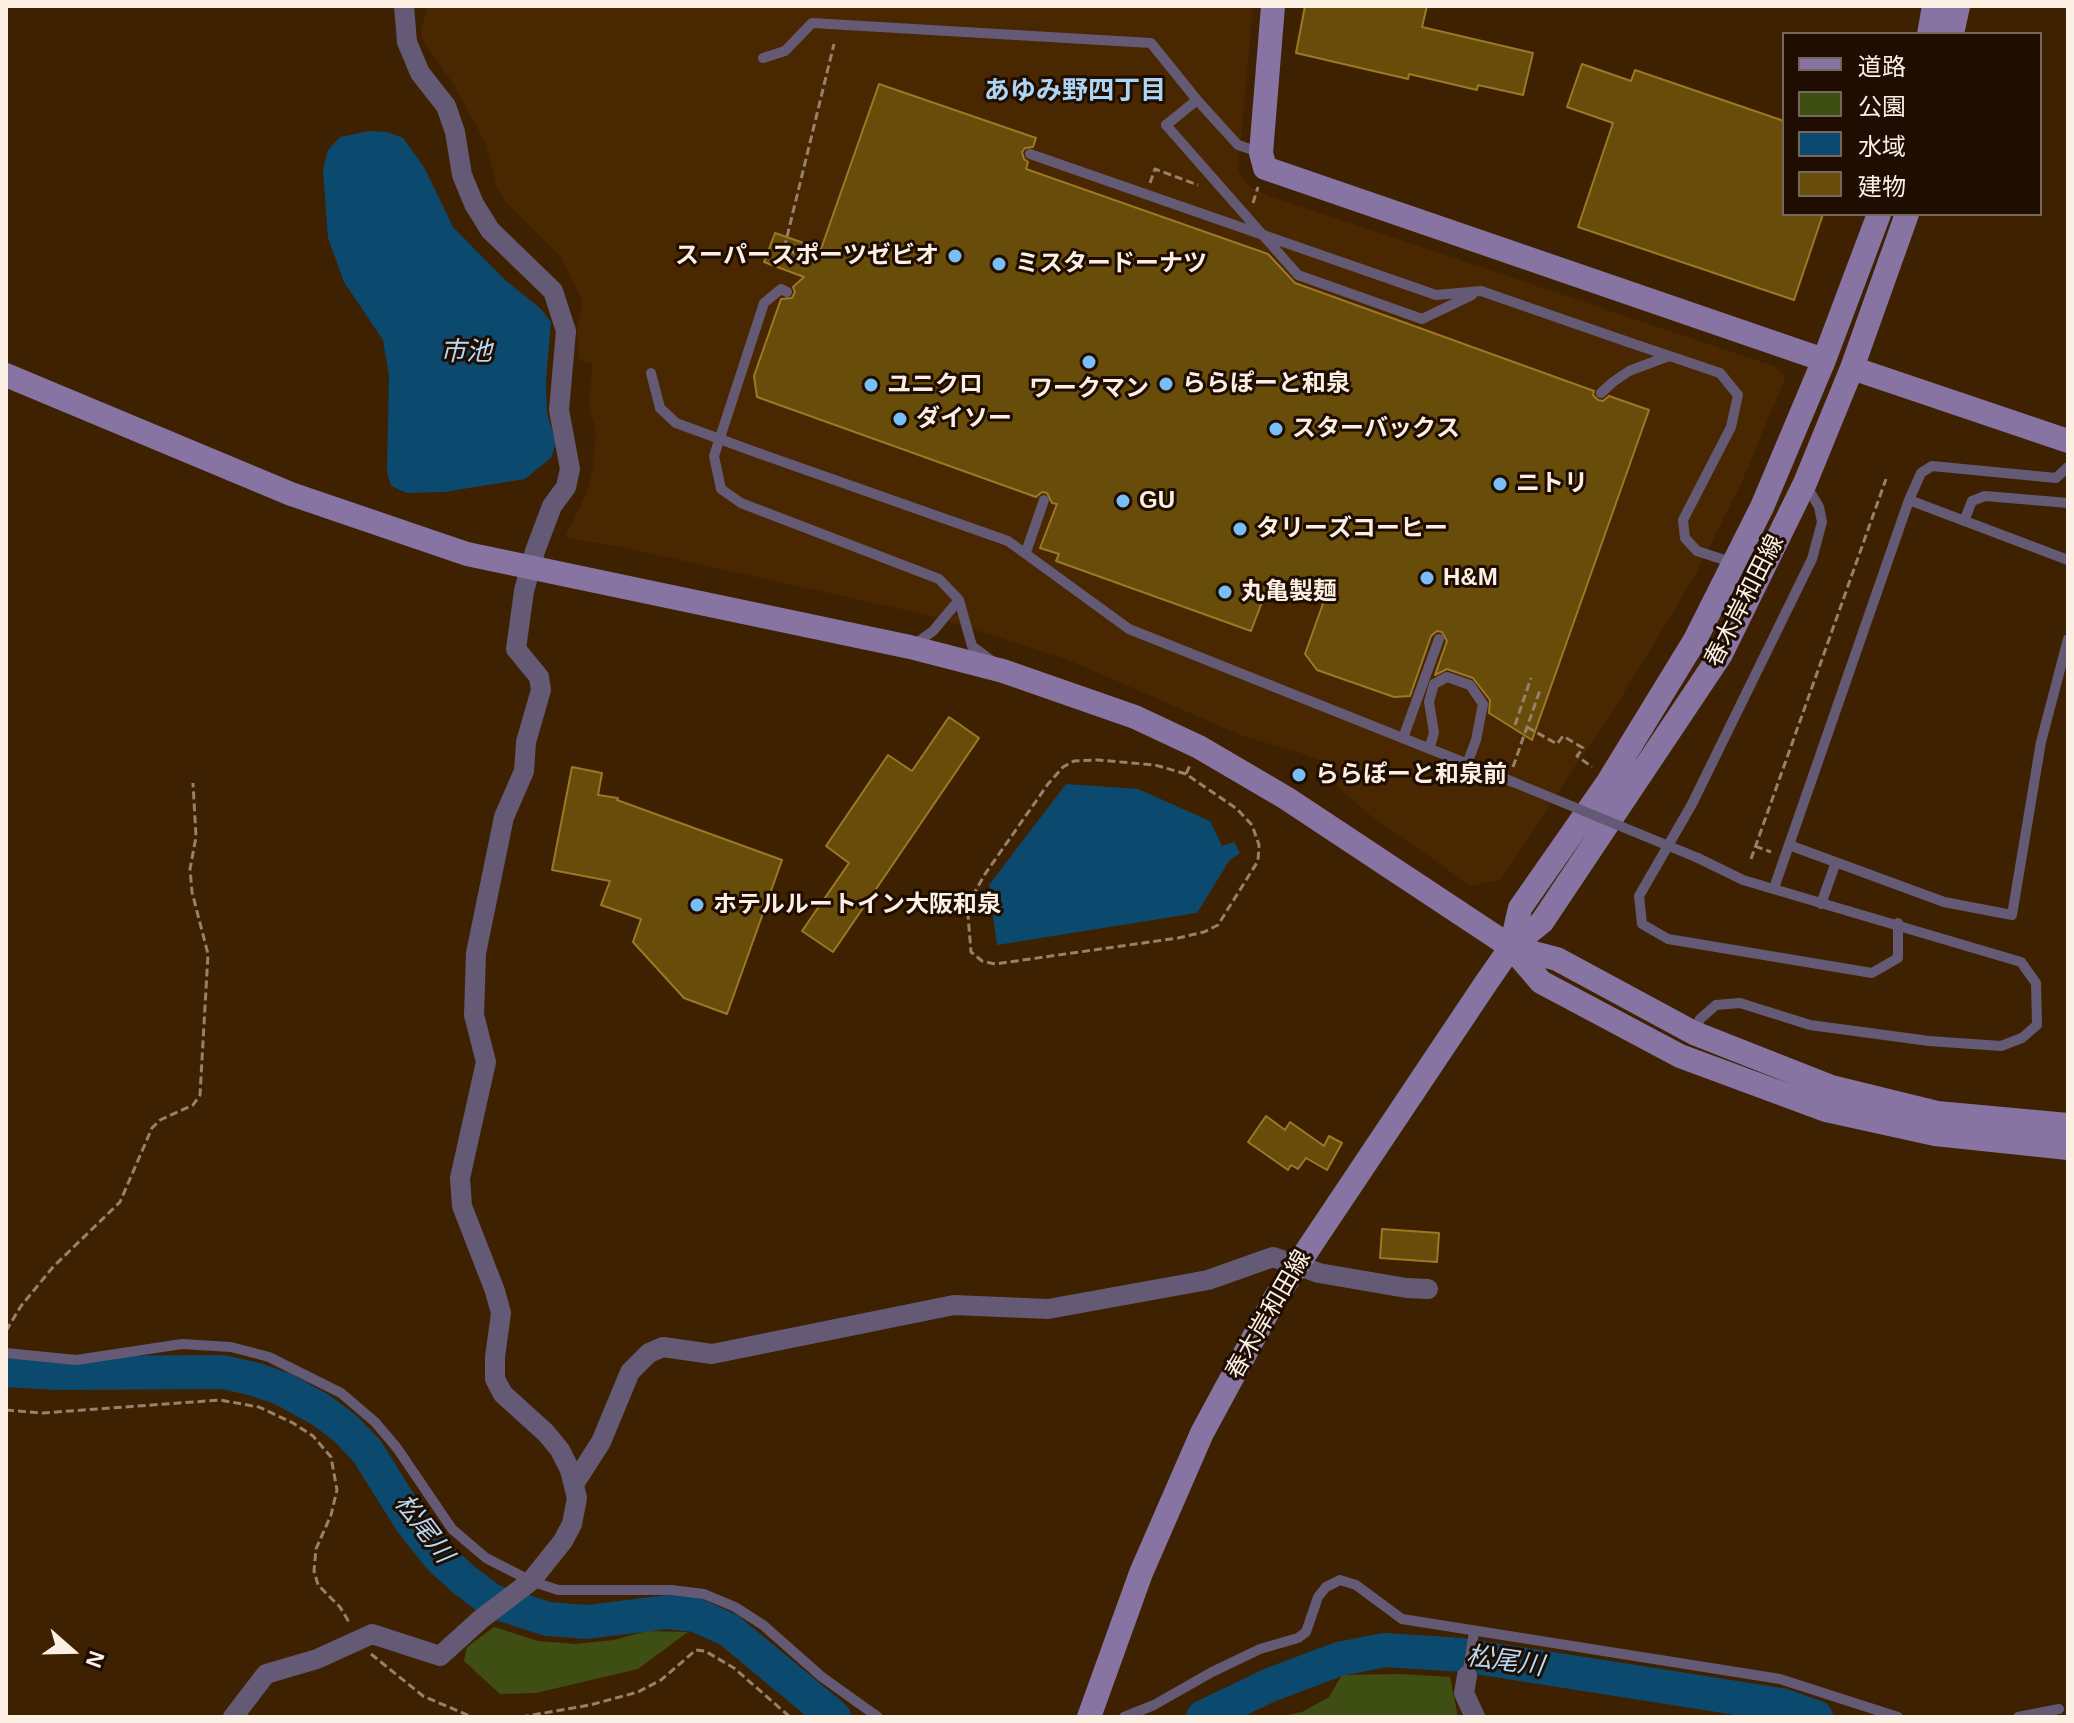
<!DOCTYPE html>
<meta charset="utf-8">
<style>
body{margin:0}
#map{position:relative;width:2074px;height:1723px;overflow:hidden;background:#3e2101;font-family:Arial,"Noto Sans JP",sans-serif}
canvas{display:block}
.frame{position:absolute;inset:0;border:8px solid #fcefe3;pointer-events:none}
.legend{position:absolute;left:1782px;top:32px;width:260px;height:184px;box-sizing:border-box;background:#1e0d00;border:2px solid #77675b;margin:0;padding:10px 14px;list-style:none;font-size:24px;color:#fcefe3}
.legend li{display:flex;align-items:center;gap:16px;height:40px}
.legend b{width:40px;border:2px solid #77675b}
.north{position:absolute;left:32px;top:1611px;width:80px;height:80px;-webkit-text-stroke:6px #1e0d00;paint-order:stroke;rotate:110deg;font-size:22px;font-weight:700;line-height:32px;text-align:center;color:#fcefe3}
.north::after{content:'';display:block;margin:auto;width:28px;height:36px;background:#fcefe3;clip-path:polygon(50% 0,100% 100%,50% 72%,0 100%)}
</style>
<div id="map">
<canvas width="2074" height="1723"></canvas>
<div class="frame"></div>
<ul class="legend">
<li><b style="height:10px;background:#8774a2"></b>道路</li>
<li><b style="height:22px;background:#3f4f13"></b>公園</li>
<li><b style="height:22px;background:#0c496f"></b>水域</li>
<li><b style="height:22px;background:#674c0a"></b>建物</li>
</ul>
<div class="north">N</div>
</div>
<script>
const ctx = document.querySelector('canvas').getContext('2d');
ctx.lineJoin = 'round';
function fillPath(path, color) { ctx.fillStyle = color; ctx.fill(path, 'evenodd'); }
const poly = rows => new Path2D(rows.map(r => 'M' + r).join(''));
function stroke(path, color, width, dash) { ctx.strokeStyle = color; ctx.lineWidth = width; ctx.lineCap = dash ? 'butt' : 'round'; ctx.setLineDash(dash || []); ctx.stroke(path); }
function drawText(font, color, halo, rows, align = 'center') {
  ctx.font = font + ' Arial,"Noto Sans JP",sans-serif'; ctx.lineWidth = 6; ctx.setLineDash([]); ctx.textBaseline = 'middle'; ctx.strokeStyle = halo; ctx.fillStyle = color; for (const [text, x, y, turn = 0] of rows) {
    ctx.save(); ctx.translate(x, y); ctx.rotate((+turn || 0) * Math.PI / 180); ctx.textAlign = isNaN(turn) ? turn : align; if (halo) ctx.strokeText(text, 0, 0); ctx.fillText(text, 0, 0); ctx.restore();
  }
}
fillPath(poly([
 [428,6,1253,6,1238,170,1245,183,1267,195,1774,366,1786,376,1741,484,1695,576,1605,724,1573,769,1501,880,1471,886,1367,813,1338,787,1321,761,1298,752,1245,737,1066,659,928,615,630,549,567,538,566,535,587,492,593,467,596,431,589,408,592,364,579,360,577,327,583,302,561,257,505,202,497,187,485,142,455,87,422,38,421,29]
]), '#482701');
fillPath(poly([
 [494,1627,538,1641,575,1644,614,1640,647,1631,688,1632,638,1669,536,1693,500,1694,464,1661,467,1647],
 [1401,1674,1450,1677,1458,1717,1278,1717,1302,1712,1329,1697,1342,1675]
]), '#3f4f13');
fillPath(poly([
 [369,131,387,132,403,138,424,167,453,227,505,280,540,308,551,322,546,380,547,413,556,443,551,458,525,479,444,492,407,493,391,486,387,472,389,375,383,340,344,282,328,238,323,170,328,150,340,137],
 [1066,784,1138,789,1210,821,1222,846,1234,842,1240,853,1229,861,1197,913,997,945,989,885]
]), '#0c496f');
stroke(poly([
 [6,1370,59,1373,223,1372,254,1379,283,1389,321,1410,345,1428,367,1451,412,1523,440,1558,463,1579,492,1601,548,1619,587,1622,667,1612,696,1615,729,1630,834,1717],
 [1203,1717,1270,1685,1339,1659,1385,1650,1463,1655,1781,1705,1816,1717]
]), '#0c496f', 34);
const building = poly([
 [1305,6,1427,6,1422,27,1533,53,1523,95,1478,85,1477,90,1409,74,1408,79,1296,53,1305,6],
 [1582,64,1631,81,1635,70,1784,121,1784,214,1823,214,1794,300,1578,227,1613,123,1567,107,1582,64],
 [879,84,1036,138,1033,147,1025,148,1022,152,1024,159,1028,162,1026,169,1268,254,1295,283,1594,391,1593,395,1598,400,1603,401,1609,396,1649,410,1532,740,1489,713,1490,700,1473,678,1447,669,1435,675,1447,641,1442,632,1437,631,1431,636,1410,696,1394,697,1317,670,1305,654,1325,598,1271,578,1251,631,1056,561,1059,554,1040,548,1057,504,1052,503,1047,493,1042,492,1036,497,757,397,754,376,781,299,792,298,795,292,793,287,804,277,764,262,775,233,821,249,879,84],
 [949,717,979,738,833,952,802,931,849,863,826,846,888,755,912,771,949,717],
 [572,767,602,773,598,795,618,798,617,800,782,860,727,1014,684,998,633,942,641,919,601,905,610,881,552,870,572,767],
 [1266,1116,1285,1130,1290,1122,1324,1146,1329,1136,1342,1143,1327,1170,1306,1158,1298,1169,1291,1165,1288,1170,1248,1142,1266,1116],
 [1382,1229,1439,1233,1437,1262,1380,1258,1382,1229]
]);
fillPath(building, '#674c0a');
stroke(building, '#9c7827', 2);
stroke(poly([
 [1150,183,1155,169,1198,185],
 [1253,203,1258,187],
 [817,261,784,249,834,44],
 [1515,725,1531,678],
 [1527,727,1557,744,1563,736,1583,748,1577,756,1592,767],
 [1513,767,1540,690],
 [1186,774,1155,765,1098,760,1074,761,1063,767,1048,784,985,874,972,897,968,915,971,952,982,961,995,964,1178,938,1204,932,1218,925,1258,861,1259,845,1252,825,1237,809,1186,774,1190,765],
 [1755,846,1771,852],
 [1751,859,1886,479],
 [6,1331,21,1306,53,1267,120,1202,152,1128,160,1120,193,1105,200,1095,208,954,192,892,190,869,196,837,193,783],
 [6,1410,42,1413,220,1400,259,1407,293,1423,313,1436,331,1457,337,1490,331,1515,316,1549,314,1571,318,1585,340,1607,349,1622],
 [371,1654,423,1696,472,1717],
 [521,1717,590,1705,638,1692,661,1680,696,1650,705,1651,734,1668,790,1717]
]), '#97816a', 3, [8, 4]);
stroke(poly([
 [763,58,785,51,812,23,1151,43,1197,100,1166,125],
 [1197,100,1238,145,1259,152],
 [787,292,781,289,764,303,714,456,721,489,741,503,939,579,959,600,972,646,992,661],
 [1628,342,1720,373,1738,395,1731,427,1683,520,1685,538,1697,551,1734,563],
 [651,373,660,408,676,423],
 [1601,393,1613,382,1629,371,1669,356],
 [758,453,1008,541,1129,629,1513,782],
 [1806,485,1819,507,1822,522,1812,559,1692,804,1639,896,1642,924,1668,939,1872,973,1898,958,1898,923],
 [1909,500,1921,473,1932,466,2056,478,2068,467],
 [1964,521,1972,501,1985,496,2068,503],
 [1026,552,1044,500],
 [915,644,933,631,959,600],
 [1403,738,1439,639],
 [1429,749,1434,733,1429,702,1434,684,1447,677,1470,685,1483,704,1476,740,1467,764],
 [1789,845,1944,902,2012,915,2041,742,2068,639],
 [1774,888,1909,500,2068,560],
 [1821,904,1836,862],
 [1694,1033,1700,1019,1716,1005,1740,1003,1810,1025,1929,1041,2001,1046,2022,1038,2037,1025,2036,983,2021,962,1743,880,1698,858],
 [6,1353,76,1360,182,1344,231,1347,269,1357,341,1393,375,1422,397,1448,452,1529,486,1558,531,1581,558,1590,671,1590,704,1594,735,1607,763,1625,822,1677,878,1717],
 [1467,1676,1474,1632],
 [1124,1717,1154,1705,1212,1672,1260,1649,1298,1638,1306,1632,1318,1597,1326,1587,1340,1580,1356,1585,1402,1619,1780,1679,1898,1717],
 [2018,1717,2059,1709]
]), '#655a76', 10);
stroke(poly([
 [574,1484,601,1442,630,1372,649,1353,663,1347,712,1354,954,1305,1048,1309,1208,1280,1273,1257,1319,1273,1406,1288,1428,1289],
 [1467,1676,1464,1693,1475,1717],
 [233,1717,266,1674,317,1659,372,1634,440,1656,481,1619,531,1581,563,1541,572,1524,577,1498,570,1470,560,1450,546,1433,503,1394,495,1379,495,1357,501,1313,495,1291,462,1206,460,1178,486,1062,474,1015,476,953,504,817,524,771,526,742,541,690,539,677,516,649,524,591,535,551,552,506,566,487,570,469,559,410,566,331,553,291,490,230,474,204,462,175,455,132,446,106,420,73,407,42,404,6]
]), '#655a76', 20);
stroke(poly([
 [1273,6,1261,153,1265,168,1824,360],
 [1929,34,1934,6],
 [1952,34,1958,6],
 [1852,368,2068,441],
 [6,375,291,494,467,554,910,647,1003,671,1135,717,1199,747,1286,798,1511,947,1557,959,1694,1033,1831,1087,1937,1113,2068,1125],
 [1511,947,1520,908,1608,782,1695,640,1762,507,1824,360,1879,214],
 [1511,947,1541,982,1680,1056,1826,1110,1935,1134,2068,1148],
 [1089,1717,1141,1573,1202,1433,1274,1300,1486,983,1511,947,1542,922,1721,654,1805,483,1852,368,1907,214]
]), '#8774a2', 24);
stroke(poly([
 [1166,125,1298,275,1422,319,1472,295],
 [1030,154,1436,295,1481,291,1628,342],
 [676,423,758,453],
 [1513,782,1698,858]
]), '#655a76', 10);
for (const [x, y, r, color] of [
 [955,256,8,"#78bff7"],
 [999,264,8,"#78bff7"],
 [1089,362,8,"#78bff7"],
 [1166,384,8,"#78bff7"],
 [871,385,8,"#78bff7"],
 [900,419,8,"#78bff7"],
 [1276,429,8,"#78bff7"],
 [1500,484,8,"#78bff7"],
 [1123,501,8,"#78bff7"],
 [1240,529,8,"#78bff7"],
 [1427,578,8,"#78bff7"],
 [1225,592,8,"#78bff7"],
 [1299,775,8,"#78bff7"],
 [697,905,8,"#78bff7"]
]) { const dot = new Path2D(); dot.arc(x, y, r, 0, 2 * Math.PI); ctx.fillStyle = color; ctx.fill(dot); stroke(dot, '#1e0d00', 3); }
drawText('bold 24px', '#fcefe3', '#1e0d00', [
 ["スーパースポーツゼビオ",939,256,"right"],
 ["ミスタードーナツ",1015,264],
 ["ららぽーと和泉",1182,384],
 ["ユニクロ",887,385],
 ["ワークマン",1089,389,"center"],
 ["ダイソー",916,419],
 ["スターバックス",1292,429],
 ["ニトリ",1516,484],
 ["GU",1139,501],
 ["タリーズコーヒー",1256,529],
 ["H&M",1443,578],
 ["丸亀製麺",1241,592],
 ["ららぽーと和泉前",1315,775],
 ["ホテルルートイン大阪和泉",713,905]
], 'left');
drawText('24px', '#fcefe3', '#1e0d00', [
 ["春木岸和田線",1745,601,-63],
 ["春木岸和田線",1269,1315,-60]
]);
drawText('bold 26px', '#afd5f5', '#1e0d00', [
 ["あゆみ野四丁目",1075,92]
]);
drawText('italic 26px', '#b5d9f6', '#1e0d00', [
 ["市池",466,353],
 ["松尾川",423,1529,53],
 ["松尾川",1505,1662,8]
]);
</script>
